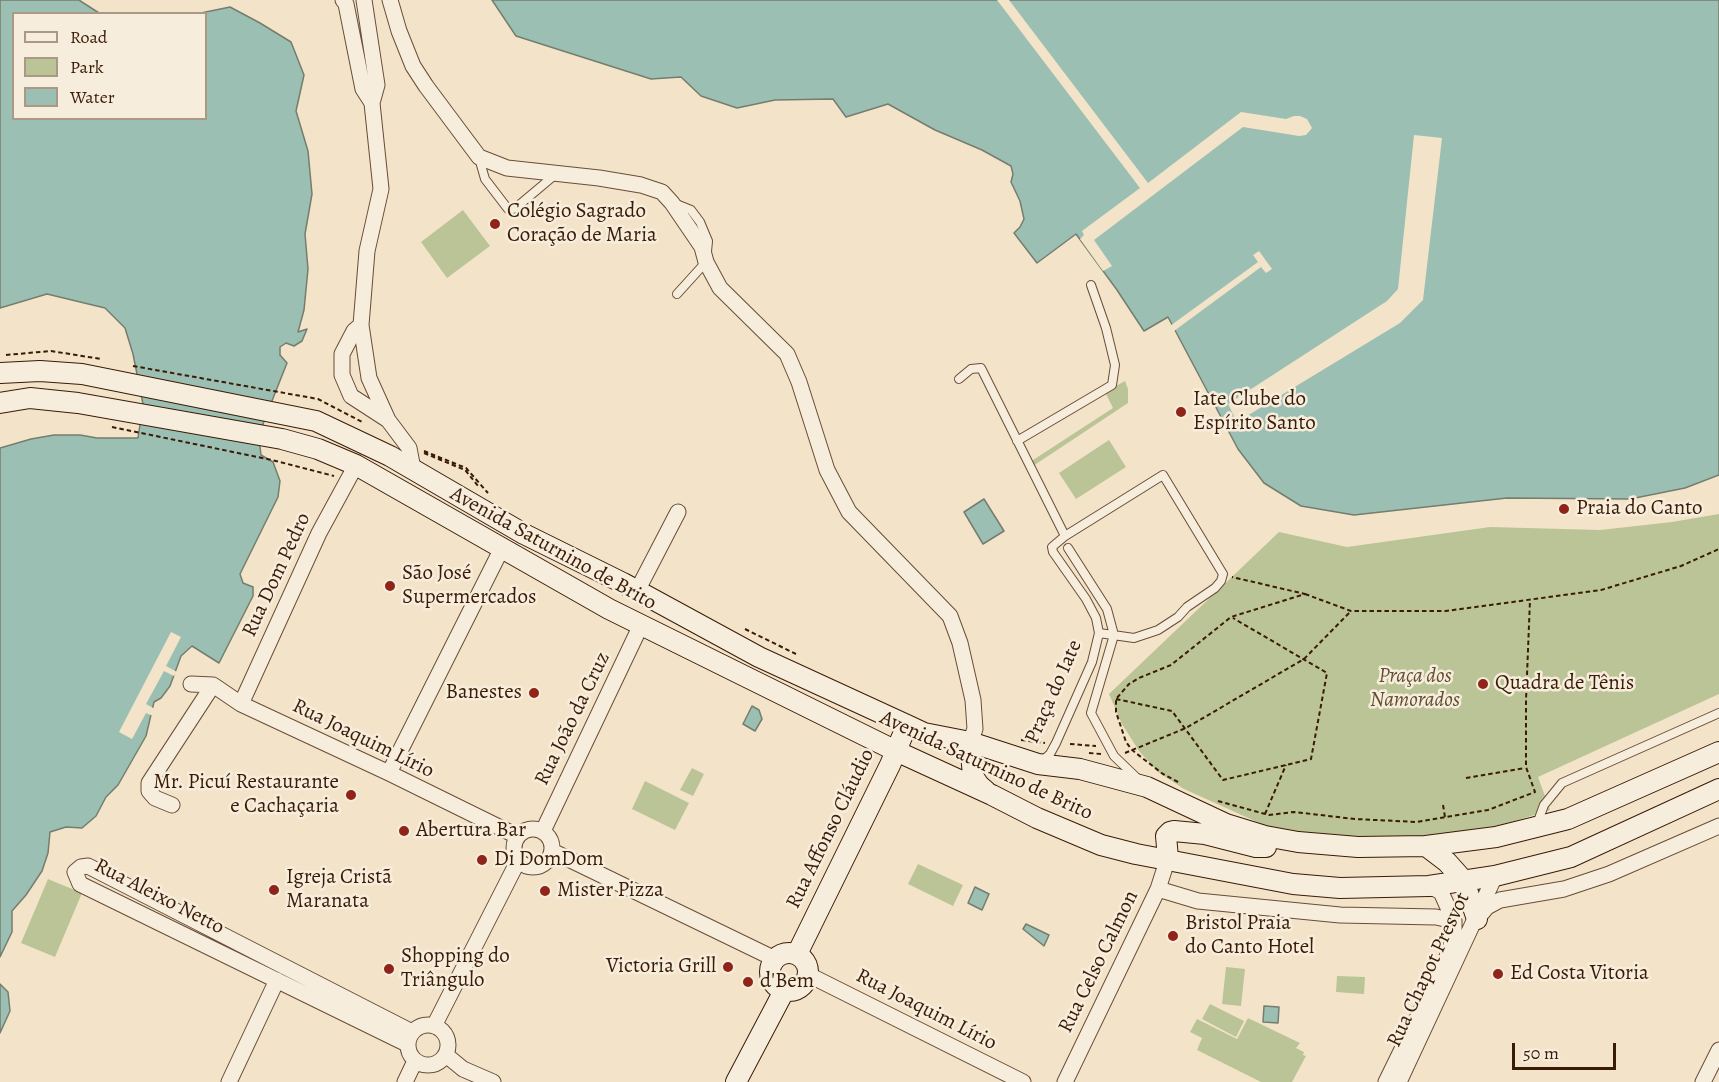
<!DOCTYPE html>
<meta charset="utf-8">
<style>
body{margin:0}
#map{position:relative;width:1719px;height:1082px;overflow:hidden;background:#f3e4c9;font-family:Alegreya,serif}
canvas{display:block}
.legend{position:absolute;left:12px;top:12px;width:195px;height:108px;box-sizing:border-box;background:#f7eddc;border:2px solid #ab9986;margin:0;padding:8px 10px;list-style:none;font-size:18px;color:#3a1b06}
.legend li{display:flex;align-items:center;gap:12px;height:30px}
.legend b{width:30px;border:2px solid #ab9986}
.scale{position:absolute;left:1512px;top:1043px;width:104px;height:27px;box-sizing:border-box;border:3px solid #3a1b06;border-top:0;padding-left:8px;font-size:18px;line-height:21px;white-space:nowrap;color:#3a1b06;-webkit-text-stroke:4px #f7eddc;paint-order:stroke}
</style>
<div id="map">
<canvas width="1719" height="1082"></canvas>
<ul class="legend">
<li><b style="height:8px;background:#f7eddc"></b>Road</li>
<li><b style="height:16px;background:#bbc496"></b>Park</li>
<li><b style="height:16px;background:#9cbfb3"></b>Water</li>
</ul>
<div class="scale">50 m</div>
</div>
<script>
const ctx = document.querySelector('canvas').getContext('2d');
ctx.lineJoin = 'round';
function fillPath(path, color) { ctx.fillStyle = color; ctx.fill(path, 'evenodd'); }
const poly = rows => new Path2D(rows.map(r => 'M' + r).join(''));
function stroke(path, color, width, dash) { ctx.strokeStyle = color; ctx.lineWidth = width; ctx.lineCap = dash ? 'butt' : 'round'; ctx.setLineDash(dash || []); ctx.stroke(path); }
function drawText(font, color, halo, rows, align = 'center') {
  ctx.font = font + ' Alegreya,serif'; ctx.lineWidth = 5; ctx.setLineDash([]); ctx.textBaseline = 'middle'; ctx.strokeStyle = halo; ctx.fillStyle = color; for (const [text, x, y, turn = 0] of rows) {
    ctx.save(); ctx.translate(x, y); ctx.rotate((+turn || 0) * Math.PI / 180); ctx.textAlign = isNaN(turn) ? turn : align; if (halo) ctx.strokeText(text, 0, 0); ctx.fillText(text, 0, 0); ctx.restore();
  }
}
fillPath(poly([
 [463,210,490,246,447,278,421,242],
 [1125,381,1128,389,1128,403,1033,466,1030,462,1113,408,1105,392],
 [1109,440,1126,467,1076,499,1059,473],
 [1719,514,1719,694,1538,777,1550,810,1502,825,1457,835,1413,840,1327,841,1266,826,1184,789,1158,772,1139,751,1122,724,1109,694,1279,532,1347,547,1490,527,1600,530,1672,522],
 [692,768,704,774,693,796,680,790],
 [645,781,689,803,675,830,632,809],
 [918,864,963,885,953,906,908,884],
 [48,879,82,893,55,957,21,943],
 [1226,967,1245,969,1241,1006,1222,1004],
 [1337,976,1365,977,1364,994,1336,992],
 [1210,1004,1244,1021,1236,1037,1202,1019],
 [1248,1018,1300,1043,1296,1048,1304,1052,1303,1055,1306,1056,1292,1082,1261,1082,1197,1050,1202,1038,1190,1032,1197,1019,1237,1039]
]), '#bbc496');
const water = poly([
 [0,0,79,0,99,13,14,14,14,118,206,118,206,14,201,13,230,7,260,23,291,42,304,75,296,111,308,151,312,194,305,234,308,269,304,310,298,332,307,329,302,341,294,346,286,343,280,347,280,355,287,363,264,421,259,439,261,455,273,462,280,481,278,497,240,574,243,583,253,587,253,596,219,663,192,646,181,656,170,686,161,698,154,702,146,736,118,785,106,797,96,816,82,828,66,827,50,832,48,853,42,871,26,895,12,911,12,932,0,957,0,448,31,439,54,435,80,435,97,438,138,438,143,404,133,354,125,328,105,308,47,294,0,308,0,0],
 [492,0,1719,0,1719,475,1685,488,1630,499,1507,498,1354,515,1301,506,1264,483,1238,449,1168,317,1144,331,1117,290,1076,234,1037,263,1014,233,1020,227,1024,219,1020,201,1011,182,1013,174,1011,166,982,150,935,130,888,104,846,117,833,99,775,100,737,108,701,96,681,77,651,79,516,36,492,0],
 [984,499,1004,531,983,544,964,512,984,499],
 [752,706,759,710,762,719,755,731,743,724,752,706],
 [975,887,989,894,982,910,968,903,975,887],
 [1026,924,1049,935,1044,946,1023,929,1026,924],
 [0,984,8,992,10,1011,0,1033,0,984],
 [1264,1006,1279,1007,1278,1023,1263,1022,1264,1006]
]);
fillPath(water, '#9cbfb3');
stroke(water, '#757d6e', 1.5);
fillPath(poly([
 [997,0,1009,0,1148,183,1241,112,1286,119,1294,116,1300,116,1307,119,1312,128,1306,135,1299,136,1243,127,1094,240,1112,266,1103,271,1080,239,1084,235,1082,231,1140,188],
 [1414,135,1442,138,1423,300,1400,323,1237,422,1228,404,1387,301,1398,289],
 [1259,251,1272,269,1266,273,1261,267,1174,331,1170,326,1258,262,1253,255],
 [171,632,181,637,166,666,177,672,174,676,164,671,146,704,155,709,153,716,146,713,132,739,119,732]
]), '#f3e4c9');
const lane = poly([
 [479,158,485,179,508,209,513,209,519,205,556,174],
 [676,204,691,210,700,222,708,241,706,262,677,294],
 [959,379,971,369,981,368,1065,536],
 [1017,441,1112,385,1115,365,1106,328,1091,285],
 [1068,548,1107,609,1114,635],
 [1114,635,1091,713,1114,756,1139,780],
 [1043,760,1050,754,1056,743,1092,662,1099,633,1096,618,1086,599,1053,552,1052,547,1065,536,1163,475,1223,574,1221,581,1215,588,1187,607,1178,617,1158,630,1134,638,1099,633],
 [1537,824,1544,805,1562,783,1719,713]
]);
const street = poly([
 [343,0,346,4,363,89,372,103,381,189,367,251,361,325,369,378,388,420,409,448,413,469],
 [364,0,377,85,372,103],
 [390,0,399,31,413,66,426,86,479,157,507,168,599,178,641,185,662,192,672,203,702,247,706,262,720,288,787,354,799,382,827,470,849,512,950,616,960,643,973,700,975,729,970,742],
 [361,325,354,331,342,354,342,375,351,396,388,420],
 [637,591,678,512],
 [191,684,213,685,241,704,389,773,517,836],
 [241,704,319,533,356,465],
 [389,773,502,548],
 [172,805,155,798,149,791,149,783,213,685],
 '514 848a19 19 0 1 1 38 0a19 19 0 1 1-38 0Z',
 [543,831,641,625],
 [552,851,775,959],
 [1158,889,1198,901,1340,915,1436,917,1454,921],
 [1477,919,1487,907,1500,900,1564,889,1609,874,1719,826],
 [809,975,1023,1082],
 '408 1045a20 20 0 1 1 40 0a20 20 0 1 1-40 0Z',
 [434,1026,518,861],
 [407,1044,80,884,75,872,81,867,88,866,412,1032],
 [446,1055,463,1069,493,1082],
 [229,1082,277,980],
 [405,1082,415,1061],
 [1065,1082,1158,889,1168,858],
 [1386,1082,1449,953,1454,934,1454,921,1441,892,1429,886],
 [1399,1082,1495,876],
 [1703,1082,1719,1050]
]);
const secondary = poly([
 [0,373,40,371,82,374,316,421,390,456,524,534,623,583,759,657,907,725,924,733,970,742,1038,764,1080,769,1147,787,1226,824,1265,836,1298,842,1358,847,1426,846,1496,837,1568,819,1719,752],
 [0,403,30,398,78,403,282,439,318,449,356,465,609,609,896,751,992,795,1037,818,1101,845,1136,854,1293,884,1340,888,1429,886,1495,876,1571,857,1719,789],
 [970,742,973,776,979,785,986,791],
 [1426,846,1447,862,1464,881,1477,919],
 [1168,858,1166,836,1170,832,1174,831,1205,834,1256,847,1266,847],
 '770 972a19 19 0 1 1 38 0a19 19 0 1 1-38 0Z',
 [797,954,890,765,907,725],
 [736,1082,784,991]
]);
stroke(lane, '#684d37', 10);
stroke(street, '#684d37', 17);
stroke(secondary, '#3a1b06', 22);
stroke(poly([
 [6,355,51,351,101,359],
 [133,366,318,399,364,423],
 [112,427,272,460,334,476],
 [424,451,466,468,488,493],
 [424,453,465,470,479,487],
 [1305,594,1351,611,1446,611,1601,590,1681,566,1719,549],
 [745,629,796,654],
 [1116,699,1172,711,1223,780,1311,759,1327,673,1233,618],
 [1021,740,1045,743],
 [1070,744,1096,746],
 [1089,753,1101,754],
 [1125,753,1186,728,1304,659,1351,611],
 [1466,778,1525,768],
 [1178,782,1163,774,1132,750,1126,742,1116,712,1116,699,1129,684,1139,678,1171,665,1231,617,1305,594,1232,577],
 [1218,801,1269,815,1294,812,1355,819,1416,822,1488,810,1535,792,1526,767,1526,700,1530,600],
 [1443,805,1445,817],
 [1265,814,1286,765]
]), '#3a1b06', 2, [4.5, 3]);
stroke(lane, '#f7eddc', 8);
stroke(street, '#f7eddc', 15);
stroke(secondary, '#f7eddc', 20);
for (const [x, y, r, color] of [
 [495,224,6,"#8f2418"],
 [1181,412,6,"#8f2418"],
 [1564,509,6,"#8f2418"],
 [390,586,6,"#8f2418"],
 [1483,684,6,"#8f2418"],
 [534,693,6,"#8f2418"],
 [351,795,6,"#8f2418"],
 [404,831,6,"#8f2418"],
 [482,860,6,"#8f2418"],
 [274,890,6,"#8f2418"],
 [545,891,6,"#8f2418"],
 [1173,936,6,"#8f2418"],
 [728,967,6,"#8f2418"],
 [389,969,6,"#8f2418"],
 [1498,974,6,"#8f2418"],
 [748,982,6,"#8f2418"]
]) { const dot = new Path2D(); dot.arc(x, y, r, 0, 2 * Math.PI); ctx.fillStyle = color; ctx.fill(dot); stroke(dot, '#f7eddc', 2); }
drawText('21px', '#3a1b06', '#f7eddc', [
 ["Colégio Sagrado",507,212],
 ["Coração de Maria",507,236],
 ["Iate Clube do",1193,400],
 ["Espírito Santo",1193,424],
 ["Praia do Canto",1576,509],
 ["São José",402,574],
 ["Supermercados",402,598],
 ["Quadra de Tênis",1495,684],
 ["Banestes",522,693,"right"],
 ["Mr. Picuí Restaurante",339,783,"right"],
 ["e Cachaçaria",339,807,"right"],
 ["Abertura Bar",416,831],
 ["Di DomDom",494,860],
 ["Igreja Cristã",286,878],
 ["Maranata",286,902],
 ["Mister Pizza",557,891],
 ["Bristol Praia",1185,924],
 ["do Canto Hotel",1185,948],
 ["Shopping do",401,957],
 ["Triângulo",401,981],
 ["Victoria Grill",716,967,"right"],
 ["Ed Costa Vitoria",1510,974],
 ["d'Bem",760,982]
], 'left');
drawText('21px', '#3a1b06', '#f7eddc', [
 ["Avenida Saturnino de Brito",553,549,29],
 ["Rua Dom Pedro",277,575,-65],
 ["Praça do Iate",1054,692,-66],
 ["Rua João da Cruz",573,719,-64],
 ["Rua Joaquim Lírio",363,739,26],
 ["Avenida Saturnino de Brito",986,766,25],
 ["Rua Affonso Cláudio",831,829,-64],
 ["Rua Aleixo Netto",159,897,27],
 ["Rua Celso Calmon",1099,962,-64],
 ["Rua Chapot Presvot",1429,970,-65],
 ["Rua Joaquim Lírio",926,1010,27]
]);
drawText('italic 21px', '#614e31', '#f7eddc', [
 ["Praça dos",1415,677],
 ["Namorados",1415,701]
]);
</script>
